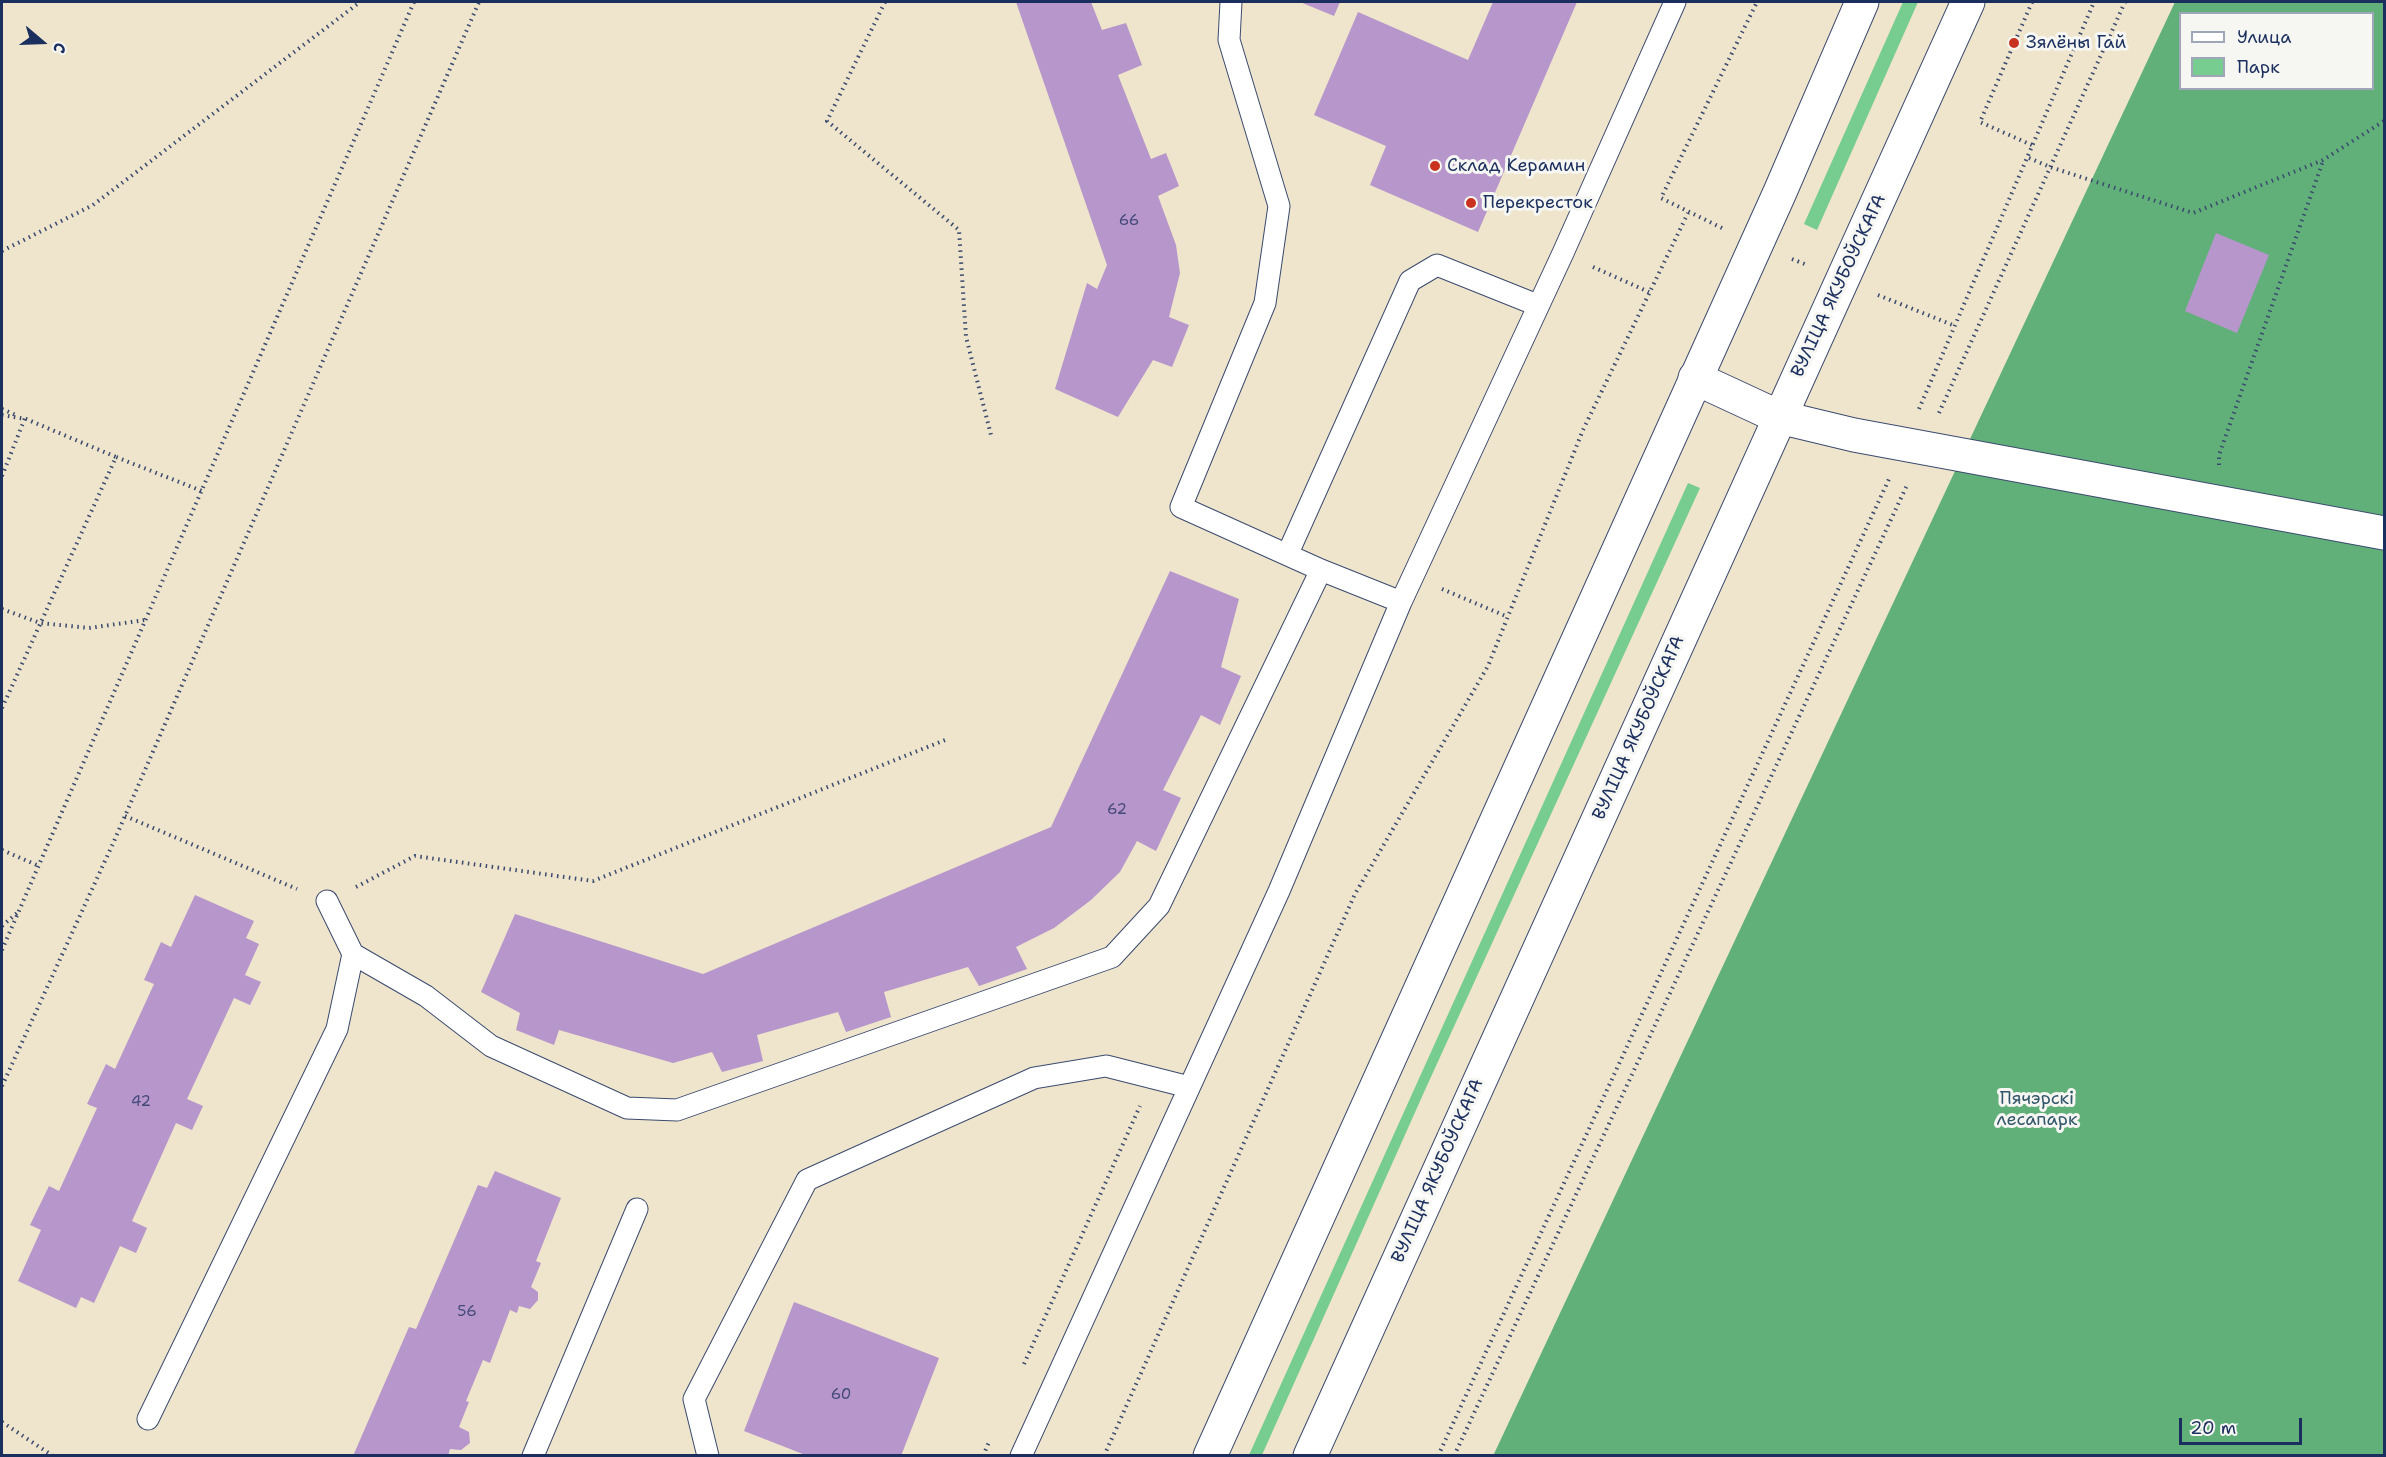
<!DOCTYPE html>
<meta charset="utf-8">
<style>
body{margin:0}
#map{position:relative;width:2386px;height:1457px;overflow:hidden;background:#eee5cc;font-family:"Shantell Sans",sans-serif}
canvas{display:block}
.frame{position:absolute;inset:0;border:3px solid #1b2f5e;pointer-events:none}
.legend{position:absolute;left:2179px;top:12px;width:195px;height:78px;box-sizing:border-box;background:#f6f6f2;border:2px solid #9ea6b7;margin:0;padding:8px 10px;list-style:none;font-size:18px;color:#1b2f5e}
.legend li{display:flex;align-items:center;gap:12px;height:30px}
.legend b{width:30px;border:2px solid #9ea6b7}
.north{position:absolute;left:12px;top:12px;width:60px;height:60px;-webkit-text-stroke:4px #f6f6f2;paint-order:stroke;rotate:109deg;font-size:16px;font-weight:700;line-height:24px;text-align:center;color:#1b2f5e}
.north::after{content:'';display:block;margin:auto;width:21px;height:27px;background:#1b2f5e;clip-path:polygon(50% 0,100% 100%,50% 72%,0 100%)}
.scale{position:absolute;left:2179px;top:1418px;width:123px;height:27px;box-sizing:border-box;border:3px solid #1b2f5e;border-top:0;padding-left:8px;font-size:18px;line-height:21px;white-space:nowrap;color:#1b2f5e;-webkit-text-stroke:4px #f6f6f2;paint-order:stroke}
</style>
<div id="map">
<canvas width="2386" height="1457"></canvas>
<div class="frame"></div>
<ul class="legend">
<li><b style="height:8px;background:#fff"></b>Улица</li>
<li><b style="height:16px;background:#77cc8f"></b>Парк</li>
</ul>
<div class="north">С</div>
<div class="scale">20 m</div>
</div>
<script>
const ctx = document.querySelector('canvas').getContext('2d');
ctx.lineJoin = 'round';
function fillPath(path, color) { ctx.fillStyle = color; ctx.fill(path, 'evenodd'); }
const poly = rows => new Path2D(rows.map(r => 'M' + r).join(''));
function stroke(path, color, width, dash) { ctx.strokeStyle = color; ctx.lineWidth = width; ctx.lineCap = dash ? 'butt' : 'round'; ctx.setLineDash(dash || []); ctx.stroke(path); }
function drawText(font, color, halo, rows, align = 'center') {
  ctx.font = font + ' "Shantell Sans",sans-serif'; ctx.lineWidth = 6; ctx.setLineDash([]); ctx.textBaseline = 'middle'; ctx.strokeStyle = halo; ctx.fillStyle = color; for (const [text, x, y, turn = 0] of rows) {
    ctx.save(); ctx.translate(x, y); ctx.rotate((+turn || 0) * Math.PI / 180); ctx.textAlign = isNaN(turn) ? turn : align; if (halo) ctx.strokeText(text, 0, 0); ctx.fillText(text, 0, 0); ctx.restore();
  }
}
fillPath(poly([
 [1903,2,1918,2,1817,230,1804,224],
 [1688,483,1700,488,1425,1090,1262,1455,1249,1455]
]), '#77cc8f');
fillPath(poly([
 [2175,2,2384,2,2384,1455,1493,1456],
 [2180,14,2372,14,2372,88,2180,88]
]), '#61b07a');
fillPath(poly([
 [1016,2,1091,2,1102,30,1126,23,1142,65,1118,75,1151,159,1166,153,1179,186,1158,196,1176,245,1180,273,1169,317,1189,325,1172,367,1153,360,1118,417,1055,389,1087,283,1097,289,1107,265],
 [1300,2,1340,2,1334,16],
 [1493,2,1577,2,1478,232,1370,185,1386,146,1314,115,1358,12,1468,60],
 [2216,233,2269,255,2237,333,2185,311],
 [1170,571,1239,599,1221,667,1241,676,1220,725,1201,715,1163,790,1181,798,1156,851,1137,841,1120,872,1091,900,1054,928,1016,947,1027,969,979,986,968,967,884,992,891,1017,846,1032,838,1012,757,1035,763,1061,722,1072,712,1052,673,1063,559,1030,554,1045,516,1030,520,1013,481,992,515,914,703,974,1051,827],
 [195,895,254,921,246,938,259,944,245,975,261,982,250,1005,234,998,187,1099,203,1106,192,1130,176,1123,132,1221,147,1228,136,1253,120,1246,94,1303,81,1297,76,1308,18,1281,41,1230,30,1225,49,1186,59,1191,97,1108,87,1104,106,1064,115,1069,154,984,144,980,161,942,171,947],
 [495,1171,561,1198,536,1261,541,1263,531,1287,538,1292,538,1300,530,1309,519,1306,517,1313,510,1310,490,1363,483,1360,466,1401,469,1402,459,1427,469,1432,470,1443,461,1450,450,1449,448,1456,353,1456,409,1327,416,1329,478,1185,487,1188],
 [794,1302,939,1358,901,1456,808,1456,744,1431]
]), '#b796cb');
const lane = poly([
 [1231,2,1229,40,1279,206,1265,303,1181,507,1321,570,1401,602],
 [1288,553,1410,281,1437,265,1537,305],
 [353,954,426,996,491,1046,627,1108,677,1110,1112,957,1159,906,1321,570],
 [148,1419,337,1029,353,954,327,901],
 [533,1456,637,1209],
 [708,1456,694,1399,807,1180,1034,1078,1106,1066,1189,1087],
 [1021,1456,1279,891,1401,602,1563,253,1675,2]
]);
const street = poly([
 [1695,378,1779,417,1854,435,2384,533]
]);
const primary = poly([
 [1210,1456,1780,192,1862,2],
 [1310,1456,1968,2]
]);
stroke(lane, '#3b4a6e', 23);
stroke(street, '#3b4a6e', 35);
stroke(primary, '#3b4a6e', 35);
stroke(poly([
 [885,2,827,121,959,230,966,337,991,435],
 [2032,2,1980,122,2034,146],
 [2029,158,2050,167,2193,213,2323,160,2384,121],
 [1722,228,1661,198,1757,2],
 [2,251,93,205,360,2],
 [1792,259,1807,265],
 [1593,267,1649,292],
 [1878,295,1955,326],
 [2,409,18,416],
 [1919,409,2094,2],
 [1939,413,2125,2],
 [2,415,26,419,116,457],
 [2219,465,2219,455,2323,161],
 [2,476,25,418],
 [1442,589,1508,617],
 [2,609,40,623,89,628,145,620],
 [2,708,116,457,202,491],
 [125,816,297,889],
 [2,850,39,866],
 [356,887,415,856,593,881,945,740],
 [2,926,17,913],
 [2,950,414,2],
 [2,1086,115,839,479,2],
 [1024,1364,1140,1106],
 [2,1422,53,1456],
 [983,1456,989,1442],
 [1104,1456,1355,894,1488,666,1583,430,1688,213],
 [1438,1456,1889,479],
 [1454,1456,1908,483]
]), '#3b4a6e', 4, [1.5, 4.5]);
stroke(lane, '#fff', 21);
stroke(street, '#fff', 33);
stroke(primary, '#fff', 33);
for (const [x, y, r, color] of [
 [2014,43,6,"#c8321e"],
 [1435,166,6,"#c8321e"],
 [1471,203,6,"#c8321e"]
]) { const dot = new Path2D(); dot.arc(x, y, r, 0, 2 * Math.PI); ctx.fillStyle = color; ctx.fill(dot); stroke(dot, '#f6f6f2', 2); }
drawText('15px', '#424979', null, [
 ["66",1129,221],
 ["62",1117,810],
 ["42",141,1102],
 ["56",467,1312],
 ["60",841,1395]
]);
drawText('18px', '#1b2f5e', '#f6f6f2', [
 ["Зялёны Гай",2026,43],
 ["Склад Керамин",1447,166],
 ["Перекресток",1483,203]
], 'left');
drawText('18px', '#1b2f5e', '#f6f6f2', [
 ["ВУЛІЦА ЯКУБОЎСКАГА",1839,286,-65],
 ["ВУЛІЦА ЯКУБОЎСКАГА",1639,728,-66],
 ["ВУЛІЦА ЯКУБОЎСКАГА",1438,1171,-66]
]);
drawText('18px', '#32566a', '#f6f6f2', [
 ["Пячэрскі",2037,1099],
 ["лесапарк",2037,1120]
]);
</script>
